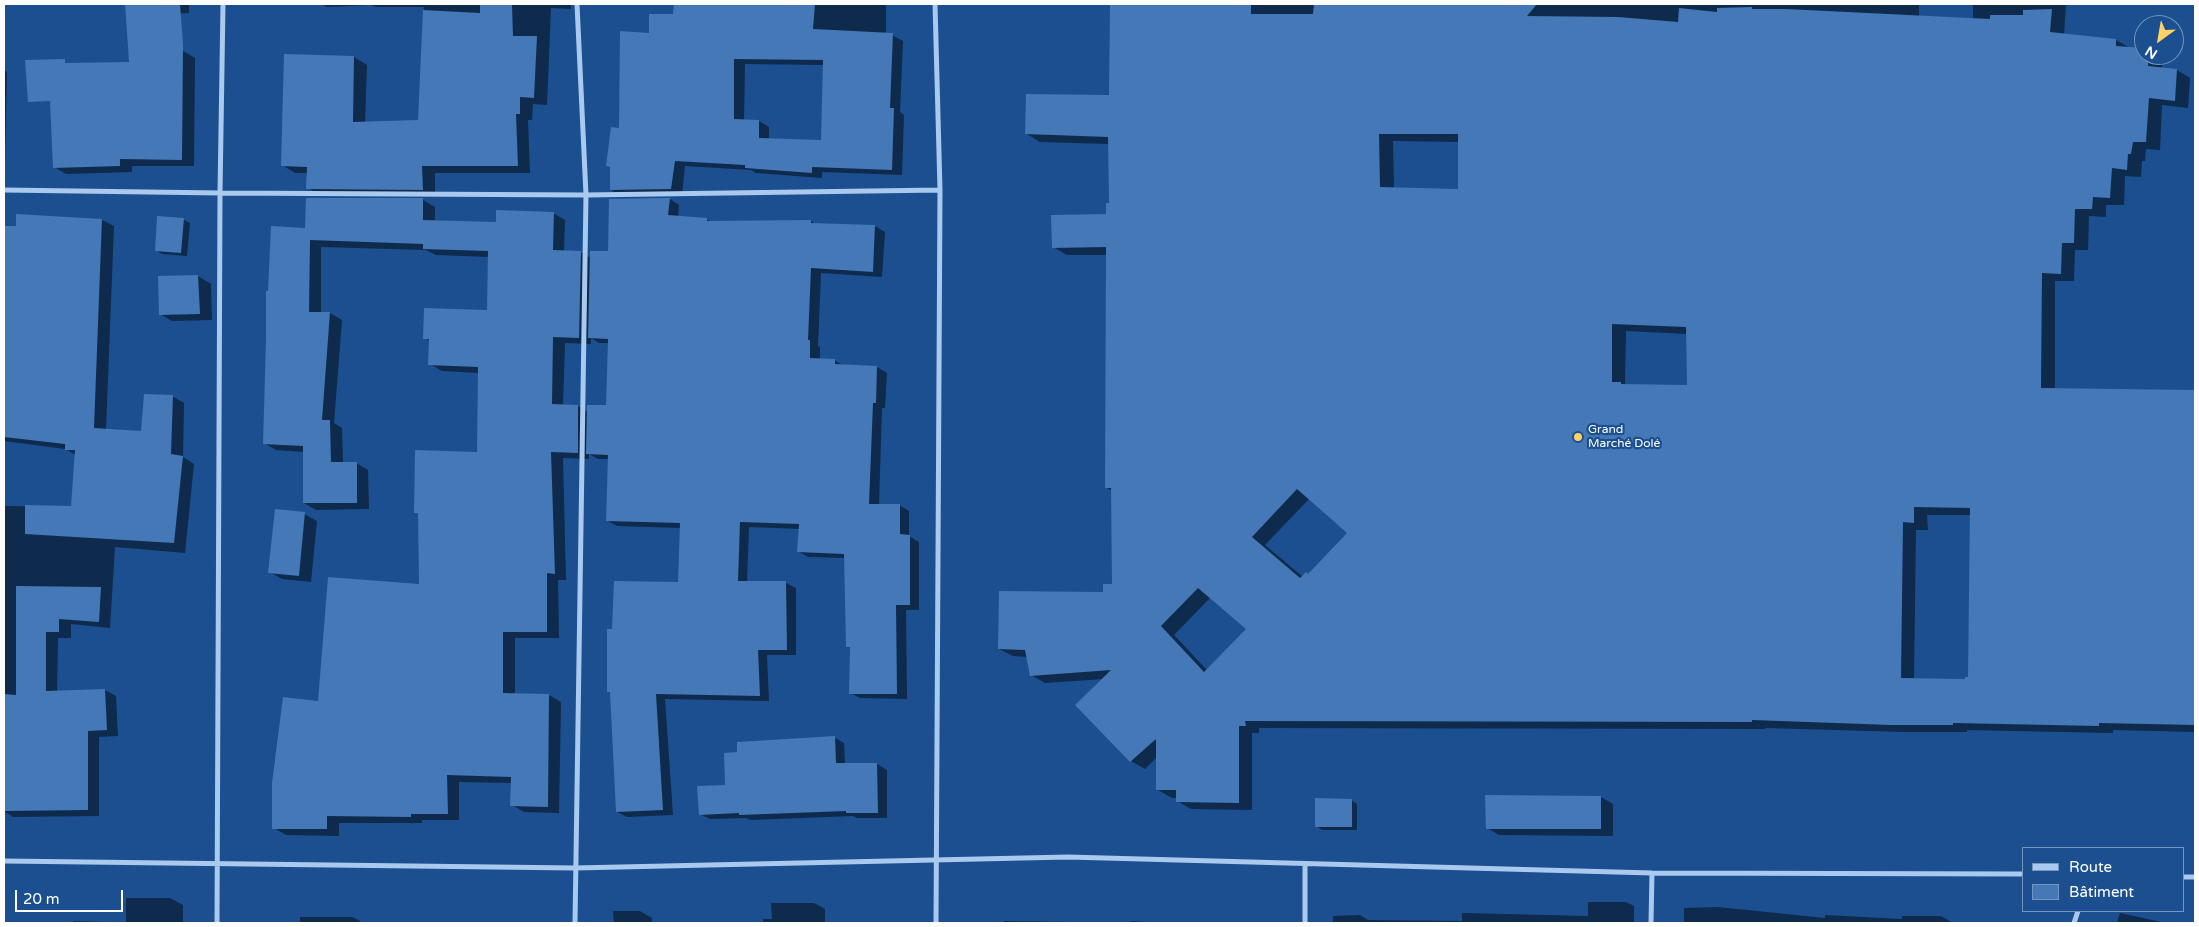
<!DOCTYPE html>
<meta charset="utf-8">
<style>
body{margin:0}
#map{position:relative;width:2199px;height:927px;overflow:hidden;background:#1b4f8f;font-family:"Varela Round",sans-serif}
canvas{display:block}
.frame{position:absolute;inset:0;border:5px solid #fff;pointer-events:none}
.legend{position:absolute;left:2022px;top:847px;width:162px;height:65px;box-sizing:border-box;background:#1b4f8f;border:1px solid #7695bc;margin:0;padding:6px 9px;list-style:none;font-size:15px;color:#fff}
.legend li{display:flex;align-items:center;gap:10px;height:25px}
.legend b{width:25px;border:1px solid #7695bc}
.north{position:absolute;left:2134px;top:15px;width:50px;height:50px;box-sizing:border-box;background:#1b4f8f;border:1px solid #7695bc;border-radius:50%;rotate:212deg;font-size:14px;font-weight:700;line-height:20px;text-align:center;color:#fff}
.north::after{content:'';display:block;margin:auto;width:18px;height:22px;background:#ffd166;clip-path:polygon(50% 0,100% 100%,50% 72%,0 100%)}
.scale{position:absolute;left:15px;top:890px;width:108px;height:22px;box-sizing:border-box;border:2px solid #fff;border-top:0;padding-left:6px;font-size:15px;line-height:18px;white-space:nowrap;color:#fff;-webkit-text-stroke:4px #1b4f8f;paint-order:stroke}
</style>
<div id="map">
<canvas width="2199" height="927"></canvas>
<div class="frame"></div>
<ul class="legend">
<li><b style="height:6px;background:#a9c9ee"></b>Route</li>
<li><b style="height:14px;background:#4478b7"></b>Bâtiment</li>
</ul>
<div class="north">N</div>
<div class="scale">20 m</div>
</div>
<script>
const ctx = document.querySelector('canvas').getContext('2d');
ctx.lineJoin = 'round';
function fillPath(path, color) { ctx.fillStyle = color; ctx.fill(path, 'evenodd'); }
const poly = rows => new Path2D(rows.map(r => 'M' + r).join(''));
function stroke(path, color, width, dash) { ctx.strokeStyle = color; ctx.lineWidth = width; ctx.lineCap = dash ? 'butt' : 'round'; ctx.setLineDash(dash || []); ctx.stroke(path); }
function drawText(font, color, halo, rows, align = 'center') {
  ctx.font = font + ' "Varela Round",sans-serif'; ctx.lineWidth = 4.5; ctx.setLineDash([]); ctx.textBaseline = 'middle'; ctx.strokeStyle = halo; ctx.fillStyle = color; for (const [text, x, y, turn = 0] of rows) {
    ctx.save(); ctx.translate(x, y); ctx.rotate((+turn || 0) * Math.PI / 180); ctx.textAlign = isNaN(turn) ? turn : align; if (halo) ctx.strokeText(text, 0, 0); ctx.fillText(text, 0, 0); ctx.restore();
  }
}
fillPath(poly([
 [140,4,189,4,189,13,153,15,140,8],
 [322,4,571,4,571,9,551,8,547,105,533,104,532,120,528,120,530,173,435,173,435,196,321,196,308,188,308,173,295,173,282,165,285,55,354,57,367,65,365,123,419,121,424,7,376,7,371,5,327,7],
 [675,4,886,4,886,34,892,35,903,41,900,112,904,115,902,175,822,172,822,178,756,173,751,170,685,166,682,195,621,196,611,190,611,168,607,166,650,35,674,15],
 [745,64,824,65,823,141,769,139,769,127,759,121,744,121],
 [1111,4,1919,4,1919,17,1973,19,1973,4,2066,4,2064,35,2116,40,2130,48,2144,49,2144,55,2158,55,2163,58,2162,69,2177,70,2190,78,2188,108,2162,105,2160,150,2146,149,2145,161,2142,161,2141,177,2125,176,2124,205,2106,205,2106,217,2089,216,2088,250,2075,250,2074,281,2055,281,2055,390,2195,392,2195,732,2113,730,2113,733,1967,730,1967,732,1905,732,1765,728,1765,729,1259,728,1259,733,1252,733,1252,810,1191,809,1177,801,1177,798,1172,798,1158,790,1157,757,1145,769,1131,761,1104,679,1045,683,1031,675,1027,657,1013,656,999,649,1104,593,1113,585,1112,491,1106,487,1107,255,1067,255,1053,247,1107,216,1110,204,1109,144,1040,142,1027,134,1110,97],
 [1393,141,1459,142,1459,190,1394,189],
 [1626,331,1687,334,1688,386,1625,385],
 [1310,498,1349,533,1308,575,1303,577,1265,545],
 [1927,515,1971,515,1969,678,1966,681,1914,679,1916,530,1928,530],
 [1211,597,1248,629,1207,670,1174,635],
 [183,51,195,58,194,166,132,166,132,172,66,174,54,167,130,64],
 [4,70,7,72,5,165,4,165],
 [670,199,679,205,678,217,706,219,712,222,811,221,817,225,875,226,885,232,882,277,821,273,818,346,820,347,820,359,834,360,844,366,877,367,887,373,885,408,882,408,879,505,899,505,909,511,909,536,919,542,919,610,906,610,907,699,860,698,850,693,851,648,847,646,846,558,808,557,798,551,800,529,749,527,747,582,786,583,796,588,796,655,767,655,769,701,665,699,673,815,627,817,617,812,611,693,609,692,613,630,679,583,681,528,617,526,608,521,610,459,598,459,589,454,589,459,563,458,566,580,558,580,559,638,515,638,515,694,549,695,561,702,559,813,524,812,512,805,512,783,459,782,459,820,422,820,422,823,339,823,339,836,286,835,274,828,319,702,420,586,420,514,416,512,479,453,479,373,442,371,430,364,430,341,425,338,488,311,489,257,436,255,426,250,321,247,321,313,330,313,342,320,334,423,342,428,343,463,356,463,368,470,369,509,316,510,304,503,304,452,276,450,264,443,269,292,307,229,423,200,435,207,435,222,498,223,553,213,565,220,564,251,580,252,591,258,609,253],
 [591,338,599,343,609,343,607,407,588,412,578,406,563,406,565,343,591,344],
 [17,216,102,220,114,226,106,430,142,432,172,396,184,403,183,457,194,464,185,553,115,547,110,628,71,624,71,638,58,638,57,692,105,690,116,696,118,736,99,737,99,816,13,817,4,811,4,506,73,507,76,455,65,449,4,441,4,392,7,392,10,341,4,340,4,228,17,227],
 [184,220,190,223,187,256,162,254,156,250],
 [198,276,211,284,212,320,172,321,160,314,159,277],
 [304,514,317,521,311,582,282,579,270,572],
 [835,738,844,743,845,764,877,764,887,770,887,818,857,818,853,816,750,820,746,818,710,819,700,814,726,786,739,753],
 [1601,797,1613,804,1613,836,1499,835,1487,828],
 [1351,800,1357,804,1357,830,1322,830,1316,826],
 [126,898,170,898,183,905,183,923,126,923],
 [1588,902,1626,902,1634,906,1634,923,1333,923,1333,916,1360,915,1368,920,1462,921,1462,913,1588,916],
 [771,903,814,903,825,909,825,923,726,923,763,922,763,919,772,919],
 [1718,907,1825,918,1825,915,1902,919,1902,916,1941,916,1953,923,1684,923,1684,908],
 [613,911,640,911,652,918,652,923,614,923],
 [2120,913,2166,923,2117,923],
 [300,917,352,917,360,921,360,923,280,923,300,923],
 [73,921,102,922,105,923,73,923],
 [1004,921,1131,923,1131,921,1163,923,1003,923]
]), '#0007');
fillPath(poly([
 [125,4,180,4,183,44,182,160,120,159,120,166,53,168,50,101,28,102,25,60,65,59,65,63,129,62],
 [674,4,815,4,813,29,893,33,890,108,894,108,892,170,812,167,812,173,745,168,745,165,675,161,671,189,610,190,610,167,606,166,611,127,619,128,620,31,649,33,649,14,673,14],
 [734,59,823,60,821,140,759,138,759,120,734,119],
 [1110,4,1251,4,1251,14,1313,14,1314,4,1537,4,1527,16,1618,17,1678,22,1679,8,1717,12,1717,8,1752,7,1752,9,1786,9,1990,19,1990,15,2023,15,2023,10,2052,9,2050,32,2116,39,2116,46,2144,48,2144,55,2149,55,2148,66,2177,69,2175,101,2149,98,2146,142,2133,142,2131,154,2128,154,2127,170,2112,168,2110,198,2093,197,2092,209,2075,209,2074,243,2062,243,2061,274,2042,273,2041,388,2195,390,2195,725,2099,723,2099,726,1953,723,1953,725,1891,725,1752,720,1752,722,1245,721,1246,726,1239,726,1239,803,1176,802,1176,790,1156,790,1156,739,1130,762,1075,705,1111,670,1030,676,1025,650,998,649,999,591,1103,592,1103,584,1112,584,1111,488,1105,488,1106,247,1052,248,1051,215,1106,214,1106,203,1109,203,1108,137,1025,134,1026,94,1109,95],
 [1379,134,1458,134,1458,189,1380,187],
 [1612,324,1686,327,1687,385,1621,384,1621,382,1612,382],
 [1297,489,1347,533,1308,574,1306,572,1300,578,1252,537],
 [1914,507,1970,508,1968,677,1965,677,1965,679,1901,678,1903,522,1914,523],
 [1198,588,1246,629,1204,672,1161,626],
 [480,5,512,5,513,36,537,36,534,98,520,97,520,114,516,114,518,166,422,166,423,190,306,189,307,167,281,166,284,54,354,56,353,122,418,120,423,10,480,13],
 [306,198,423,198,423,220,496,222,496,210,554,212,553,250,581,251,579,338,553,337,552,404,578,405,578,453,551,452,555,574,547,573,547,632,503,632,503,693,549,694,548,807,510,806,511,777,447,775,448,814,411,814,411,817,327,816,327,829,272,829,272,783,283,697,318,701,328,577,419,584,418,513,414,513,415,450,477,452,478,367,428,365,429,339,423,339,424,308,487,310,488,251,423,249,423,244,310,240,309,312,330,312,322,420,330,420,331,462,357,462,357,503,303,503,303,446,263,444,266,340,266,291,268,291,271,226,305,228],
 [670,198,668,215,707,218,707,221,811,220,811,223,875,225,873,272,811,268,808,340,810,340,810,358,835,359,835,364,877,366,876,403,873,403,869,504,900,504,900,534,910,535,910,605,896,605,897,694,849,694,850,647,846,647,844,554,797,552,799,524,740,522,738,581,786,581,787,650,758,650,760,696,656,694,663,810,616,812,610,692,607,692,607,629,612,629,614,581,678,582,680,523,606,521,608,455,586,454,587,405,606,405,608,339,588,338,590,251,608,251,609,199],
 [16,214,102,219,94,428,141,431,144,394,173,395,171,454,183,456,174,543,25,534,25,505,71,506,75,450,65,450,65,444,4,437,4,226,16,226],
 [157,216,184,218,181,253,155,251],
 [198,275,200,314,159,315,158,276],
 [275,509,305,512,299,576,268,573],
 [16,586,101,587,99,622,59,619,59,632,46,632,46,691,105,689,107,730,88,731,88,810,4,811,4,694,16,695],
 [835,736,836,763,877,763,878,813,846,813,846,811,739,815,739,813,699,815,697,786,725,785,724,753,737,752,737,742],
 [1485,795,1601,796,1601,829,1486,829],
 [1315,798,1352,799,1352,827,1315,827]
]), '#4478b7');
stroke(poly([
 [935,4,940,190,936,923],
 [4,190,220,193,586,195,940,190],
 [4,861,575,868,1068,857,1652,873,2023,874],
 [2183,877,2195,877],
 [217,923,220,193,223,4],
 [575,923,586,195,577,4],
 [1305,923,1305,864],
 [1651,923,1652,873],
 [2074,923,2078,911]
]), '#a9c9ee', 5);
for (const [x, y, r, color] of [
 [1578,437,5,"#ffd166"]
]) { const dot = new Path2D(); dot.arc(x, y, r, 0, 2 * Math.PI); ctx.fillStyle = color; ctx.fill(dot); stroke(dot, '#1b4f8f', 2); }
drawText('12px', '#fff', '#1b4f8f', [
 ["Grand",1588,430],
 ["Marché Dolé",1588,444]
], 'left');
</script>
